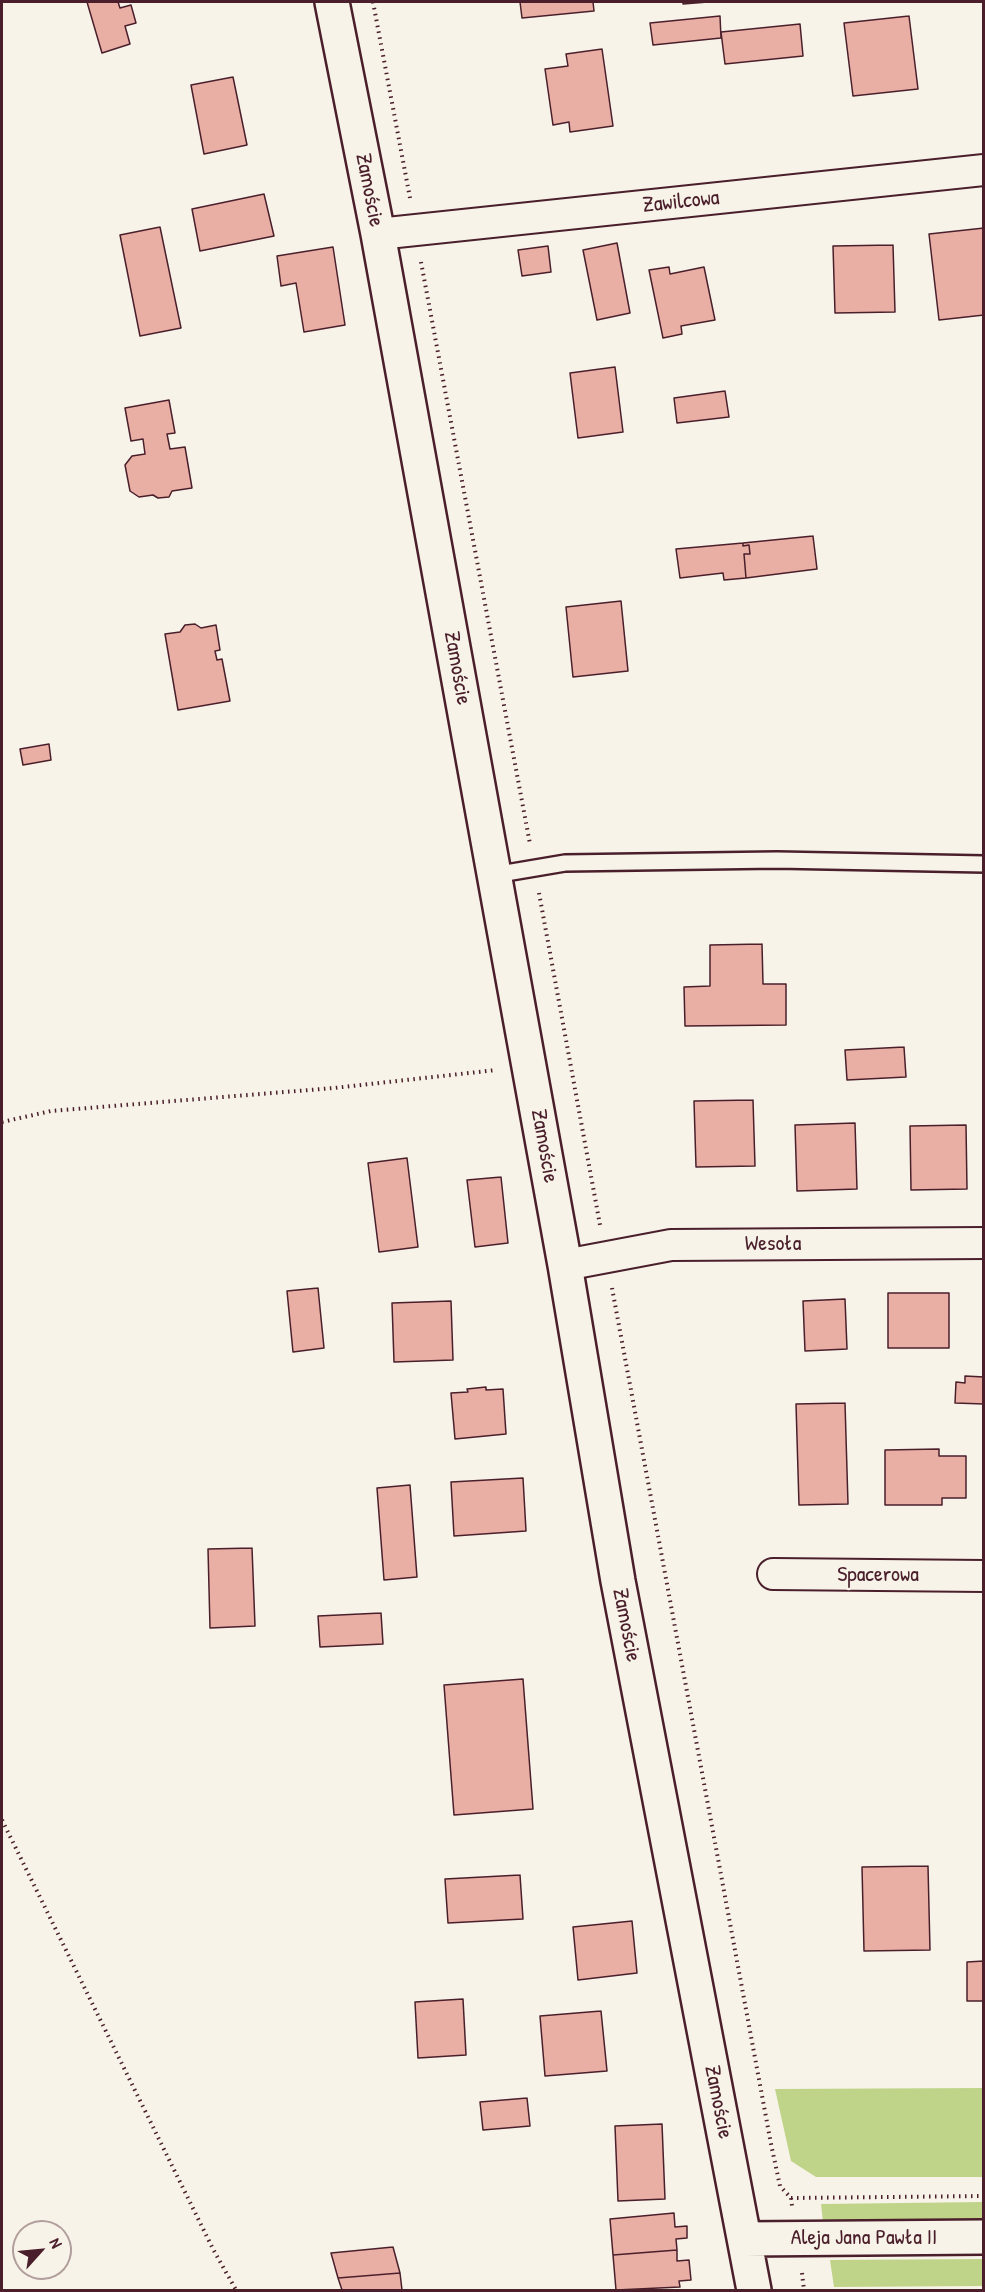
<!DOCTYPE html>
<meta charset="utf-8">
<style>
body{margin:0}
#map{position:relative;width:985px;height:2292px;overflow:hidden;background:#f7f3e8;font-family:"Patrick Hand",sans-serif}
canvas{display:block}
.frame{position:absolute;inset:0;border:3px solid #4a1f2b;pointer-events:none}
.north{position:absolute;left:12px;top:2220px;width:60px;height:60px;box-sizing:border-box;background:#f7f3e8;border:2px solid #b29e9c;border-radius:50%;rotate:63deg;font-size:16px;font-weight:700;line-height:24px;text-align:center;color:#4a1f2b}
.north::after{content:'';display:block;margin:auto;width:21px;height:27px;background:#4a1f2b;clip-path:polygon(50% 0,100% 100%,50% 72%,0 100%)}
</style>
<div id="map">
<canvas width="985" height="2292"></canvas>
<div class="frame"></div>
<div class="north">N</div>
</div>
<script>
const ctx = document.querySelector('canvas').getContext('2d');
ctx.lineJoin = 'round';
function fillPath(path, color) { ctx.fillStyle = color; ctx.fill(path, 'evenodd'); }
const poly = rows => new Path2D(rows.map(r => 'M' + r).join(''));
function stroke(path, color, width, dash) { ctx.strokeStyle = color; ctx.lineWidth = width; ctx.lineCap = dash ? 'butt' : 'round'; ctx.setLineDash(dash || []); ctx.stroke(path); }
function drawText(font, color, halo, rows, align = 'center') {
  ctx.font = font + ' "Patrick Hand",sans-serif'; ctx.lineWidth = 4.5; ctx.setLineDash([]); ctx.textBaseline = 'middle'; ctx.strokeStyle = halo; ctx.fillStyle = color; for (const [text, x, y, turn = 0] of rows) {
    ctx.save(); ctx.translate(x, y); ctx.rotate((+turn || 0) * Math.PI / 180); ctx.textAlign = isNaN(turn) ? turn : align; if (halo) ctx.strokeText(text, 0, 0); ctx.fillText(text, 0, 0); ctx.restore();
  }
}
fillPath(poly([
 [983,2088,983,2177,816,2177,791,2161,775,2089],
 [983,2202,983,2220,823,2222,821,2204],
 [983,2259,983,2286,834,2287,830,2260]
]), '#bfd489');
const building = poly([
 [87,2,118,2,120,8,131,5,136,23,125,26,130,44,102,53,87,2],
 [520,2,593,2,594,11,522,18,520,2],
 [683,2,708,2,683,4,683,2],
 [720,16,721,38,653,45,650,23,720,16],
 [909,16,918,89,853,96,844,23,909,16],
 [800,24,803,56,725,64,721,32,800,24],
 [602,49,613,126,570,132,569,122,553,125,545,69,568,66,566,54,602,49],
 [233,77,247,145,204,154,191,85,233,77],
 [264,194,274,236,200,251,192,209,264,194],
 [160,227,181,328,140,336,120,235,160,227],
 [984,228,984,315,939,320,929,234,984,228],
 [617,243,630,313,597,320,583,250,617,243],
 [893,245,895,312,835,313,833,246,893,245],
 [548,246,551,272,522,276,518,250,548,246],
 [333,247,345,325,304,332,296,283,281,286,277,256,333,247],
 [669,267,670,274,704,267,715,320,681,326,682,334,663,338,649,270,669,267],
 [615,367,623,432,578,438,570,373,615,367],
 [725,391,729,417,677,423,674,398,725,391],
 [169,400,175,433,167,434,170,449,185,447,192,488,172,491,169,497,158,498,153,495,139,497,130,491,125,465,132,456,145,454,143,439,131,441,125,408,169,400],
 [813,536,817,569,746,578,744,554,750,554,749,545,743,546,743,543,813,536],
 [743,543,743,546,749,545,750,554,744,554,746,578,724,580,723,573,680,578,676,549,743,543],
 [621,601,628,671,573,677,566,607,621,601],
 [195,624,201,628,216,625,220,650,215,651,217,660,222,659,230,701,178,710,165,634,180,632,185,625,195,624],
 [49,744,51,760,23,765,20,749,49,744],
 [762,944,763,984,786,984,786,1025,685,1026,684,987,710,986,710,945,762,944],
 [904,1047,906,1077,847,1080,845,1050,904,1047],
 [753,1100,755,1166,696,1167,694,1101,753,1100],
 [855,1123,857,1189,797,1191,795,1125,855,1123],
 [966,1125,967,1189,911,1190,910,1126,966,1125],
 [407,1158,418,1247,379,1252,368,1163,407,1158],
 [501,1177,508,1243,475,1247,467,1180,501,1177],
 [318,1288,324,1348,293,1352,287,1291,318,1288],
 [888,1293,949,1293,949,1348,888,1348,888,1293],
 [845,1299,847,1349,805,1351,803,1301,845,1299],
 [451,1301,453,1360,394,1362,392,1303,451,1301],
 [965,1376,984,1377,984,1404,955,1403,956,1382,965,1383,965,1376],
 [486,1387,486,1390,503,1389,506,1434,455,1439,451,1393,468,1392,467,1389,486,1387],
 [845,1403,848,1504,799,1505,796,1404,845,1403],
 [939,1449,939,1456,966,1456,966,1498,942,1498,942,1505,885,1505,885,1450,939,1449],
 [523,1478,526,1531,454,1536,451,1482,523,1478],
 [410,1485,417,1577,384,1580,377,1488,410,1485],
 [252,1548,255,1626,210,1628,208,1549,252,1548],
 [381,1613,383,1644,320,1647,318,1616,381,1613],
 [523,1679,533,1809,454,1815,444,1685,523,1679],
 [928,1866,930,1950,864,1951,862,1867,928,1866],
 [520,1875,523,1919,448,1923,445,1879,520,1875],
 [632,1921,637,1973,578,1980,573,1927,632,1921],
 [984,1961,984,2001,967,2001,967,1962,984,1961],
 [463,1999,466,2055,418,2058,415,2002,463,1999],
 [601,2011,607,2071,545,2076,540,2016,601,2011],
 [527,2098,530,2126,483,2130,480,2102,527,2098],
 [662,2124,665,2199,618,2201,615,2126,662,2124],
 [674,2213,675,2227,687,2226,687,2238,676,2239,677,2250,613,2255,610,2219,674,2213],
 [393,2247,400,2273,338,2278,331,2253,393,2247],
 [677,2250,677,2261,689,2260,691,2280,679,2281,680,2287,616,2290,613,2255,677,2250],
 [400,2273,402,2290,342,2290,338,2278,400,2273]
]);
fillPath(building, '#e9afa5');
stroke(building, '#4a1f2b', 1.5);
const lane = poly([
 [494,875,565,863,777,860,984,864]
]);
const street = poly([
 [378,234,984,170],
 [565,1265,671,1245,984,1243],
 [773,1574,984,1576]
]);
const secondary = poly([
 [332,2,378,234,565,1265,618,1581,754,2290],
 [745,2239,984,2237]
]);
stroke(lane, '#4a1f2b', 20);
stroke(street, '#4a1f2b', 34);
stroke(secondary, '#4a1f2b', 38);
stroke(poly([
 [373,2,410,198],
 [421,262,530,844],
 [539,893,600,1225],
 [2,1122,51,1111,334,1088,496,1070],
 [612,1288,771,2144,780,2186,791,2198,792,2206],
 [2,1820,213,2249,236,2290],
 [791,2198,984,2196],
 [802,2273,804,2290]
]), '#4a1f2b', 4, [1.5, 4.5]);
stroke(lane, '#f7f3e8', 15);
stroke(street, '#f7f3e8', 30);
stroke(secondary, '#f7f3e8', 33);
drawText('22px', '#4a1f2b', '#f7f3e8', [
 ["Zamoście",369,190,79],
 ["Zawilcowa",681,202,-6],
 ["Zamoście",457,668,80],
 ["Zamoście",544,1146,80],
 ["Wesoła",773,1244],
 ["Spacerowa",878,1575],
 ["Zamoście",626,1625,79],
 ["Zamoście",718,2102,79],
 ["Aleja Jana Pawła II",864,2238]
]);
</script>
